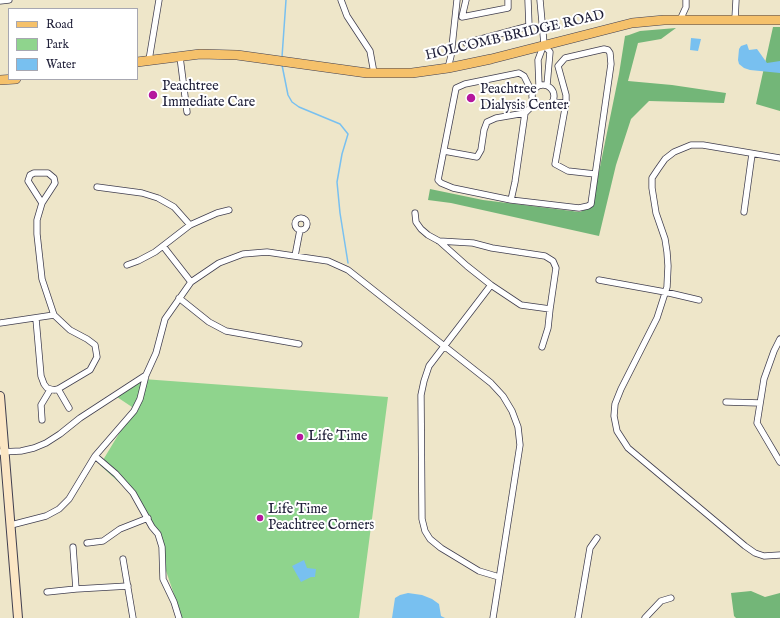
<!DOCTYPE html>
<style>
body{margin:0}
#map{position:relative;width:780px;height:618px;overflow:hidden;background:#eee6c9;font-family:"IM FELL English",serif}
canvas{display:block}
.legend{position:absolute;left:8px;top:8px;width:130px;height:72px;box-sizing:border-box;background:#fff;border:1px solid #a7a7b1;margin:0;padding:5px 7px;list-style:none;font-size:12px;color:#22223b}
.legend li{display:flex;align-items:center;gap:8px;height:20px}
.legend b{width:20px;border:1px solid #a7a7b1}
</style>
<div id="map">
<canvas width="780" height="618"></canvas>
<ul class="legend">
<li><b style="height:5px;background:#f5c16b"></b>Road</li>
<li><b style="height:11px;background:#8fd48d"></b>Park</li>
<li><b style="height:11px;background:#78c0f0"></b>Water</li>
</ul>
</div>
<script>
const context = document.querySelector('canvas').getContext('2d');
context.lineJoin = 'round';
function paint(path, color) {
  context.fillStyle = color;
  context.fill(path, 'evenodd');
}
function shape(rows) {
  const path = new Path2D();
  for (const r of rows) {
    if (r.length === 3) {
      path.moveTo(r[0] + r[2], r[1]);
      path.arc(r[0], r[1], r[2], 0, 2 * Math.PI);
      continue;
    }
    path.moveTo(r[0], r[1]);
    for (let i = 2; i < r.length; i += 2) path.lineTo(r[i], r[i + 1]);
  }
  return path;
}
function stroke(path, color, width, dash) {
  context.strokeStyle = color;
  context.lineWidth = width;
  context.lineCap = dash ? 'butt' : 'round';
  context.setLineDash(dash || []);
  context.stroke(path);
}
function label(font, color, halo, rows, align = 'center') {
  context.font = font + ' "IM FELL English",serif';
  context.lineWidth = 4;
  context.setLineDash([]);
  context.textBaseline = 'middle';
  context.strokeStyle = halo;
  context.fillStyle = color;
  for (const [text, x, y, turn = 0] of rows) {
    context.save();
    context.translate(x, y);
    context.rotate((+turn || 0) * Math.PI / 180);
    context.textAlign = isNaN(turn) ? turn : align;
    if (halo) context.strokeText(text, 0, 0);
    context.fillText(text, 0, 0);
    context.restore();
  }
}
paint(shape([
 [143,379,388,397,359,618,182,618,162,559,158,538,136,498,100,465,126,422,132,407,117,397]
]), '#8fd48d');
paint(shape([
 [773,27,780,27,780,111,756,104],
 [676,28,661,39,638,43,628,81,672,85,726,93,724,103,649,101,631,119,616,165,599,236,451,203,428,200,430,189,483,200,580,212,592,206,619,74,625,36,629,35,640,31],
 [751,591,765,597,780,593,780,618,736,618,734,616,731,593]
]), '#73b678');
paint(shape([
 [691,38,701,39,698,51,690,50],
 [747,44,749,50,757,49,767,63,780,61,780,73,750,70,744,68,739,64,738,60,739,49,741,46],
 [304,560,307,568,316,569,315,577,311,577,301,582,292,566],
 [408,593,422,595,432,599,439,604,441,616,445,618,392,618,395,598,400,595]
]), '#78c0f0');
stroke(shape([
 [282,57,286,0],
 [282,65,288,95,292,102,299,107,340,124,348,134,342,154,337,182,340,213,348,263]
]), '#78c0f0', 1.5);
const street = shape([
 [341,0,347,16,370,51,374,73],
 [466,0,462,17,508,8,508,0],
 [0,1,9,0],
 [735,19,736,0],
 [680,20,686,7,686,0],
 [466,43,529,26,528,0],
 [544,45,550,52,547,85],
 [180,57,187,112],
 [149,60,159,0],
 [448,68,451,56,457,0],
 [543,96,11],
 [539,85,538,60,544,44,540,0],
 [532,92,524,76,519,73,465,84,456,88,438,180,441,183,453,188,511,200,579,208,588,206,591,204,611,64,610,53,608,50,604,49,565,58,558,66,566,95,566,103,555,164,568,171,595,174],
 [553,102,566,103],
 [444,151,477,157,481,150,484,130,487,122,496,118,525,113],
 [780,158,703,145,691,145,674,152,665,159,658,169,652,178,652,188,656,213,665,239,667,252,668,266,667,287,657,318,621,389,615,404,614,416,617,431,628,448,745,546,755,553,764,556,780,555],
 [97,187,142,193,158,198,174,207,190,225],
 [511,200,515,182,525,113,534,104],
 [744,212,752,154],
 [415,213,416,222,421,229,428,235,439,241,467,266,491,285,521,305,550,309],
 [301,224,6],
 [439,241,473,243,492,248,545,256,553,261,556,268,550,309,548,328,542,347],
 [163,246,191,282],
 [295,256,300,230],
 [127,265,138,261,155,252,190,225,217,213,229,210],
 [599,280,665,292,699,300],
 [491,285,429,366,424,381,421,395,422,519,425,531,430,539,441,548,479,571,499,577],
 [179,298,209,322,226,331,299,344],
 [36,319,41,376,44,384,47,388,54,390,58,389,90,370,97,357,95,345,87,339,70,330,54,315,42,279,37,234,37,220,42,203,55,183,54,178,48,173,34,173,30,175,28,181,42,203],
 [0,323,54,315],
 [780,339,774,351,764,379,757,423,780,462],
 [58,389,69,408],
 [726,402,760,403],
 [42,420,41,405,50,390],
 [0,452,21,451,34,448,46,443,60,434,80,418,146,375],
 [95,456,116,474,133,493,152,527,158,534,162,547,163,579,174,602,179,618],
 [11,525,46,516,59,509,69,499,95,456,134,411,140,399,146,375,156,353,165,319,191,282,219,263,243,254,267,252,328,261,348,270,491,383,503,396,512,411,518,427,520,445,493,618],
 [87,543,103,541,120,529,148,518],
 [73,547,76,589,128,586],
 [123,559,133,618],
 [47,592,76,589],
 [578,618,590,548,597,538],
 [645,618,661,601,671,598]
]);
const secondary = shape([
 [0,396,18,618]
]);
const primary = shape([
 [137,62,200,54,237,55,367,73,412,73,448,68,491,59,632,23,664,20,780,20],
 [0,80,16,79]
]);
stroke(street, '#413f50', 7);
stroke(secondary, '#413f50', 10);
stroke(primary, '#413f50', 10);
stroke(street, '#fff', 5.5);
stroke(secondary, '#fbe6c4', 8);
stroke(primary, '#f5c16b', 9);
for (const [x, y, r, color] of [
 [153,95,5,"#b5179e"],
 [471,98,5,"#b5179e"],
 [300,437,4,"#b5179e"],
 [260,518,4,"#b5179e"]
]) {
  const dot = new Path2D();
  dot.arc(x, y, r, 0, 2 * Math.PI);
  context.fillStyle = color;
  context.fill(dot);
  stroke(dot, '#fff', 1.5);
}
label('14px', '#22223b', '#fff', [
 ["HOLCOMB BRIDGE ROAD",515,36,-13]
]);
label('14px', '#22223b', '#fff', [
 ["Peachtree",162,87],
 ["Immediate Care",162,103],
 ["Peachtree",480,90],
 ["Dialysis Center",480,106],
 ["Life Time",308,437],
 ["Life Time",268,510],
 ["Peachtree Corners",268,526]
], 'left');
</script>
